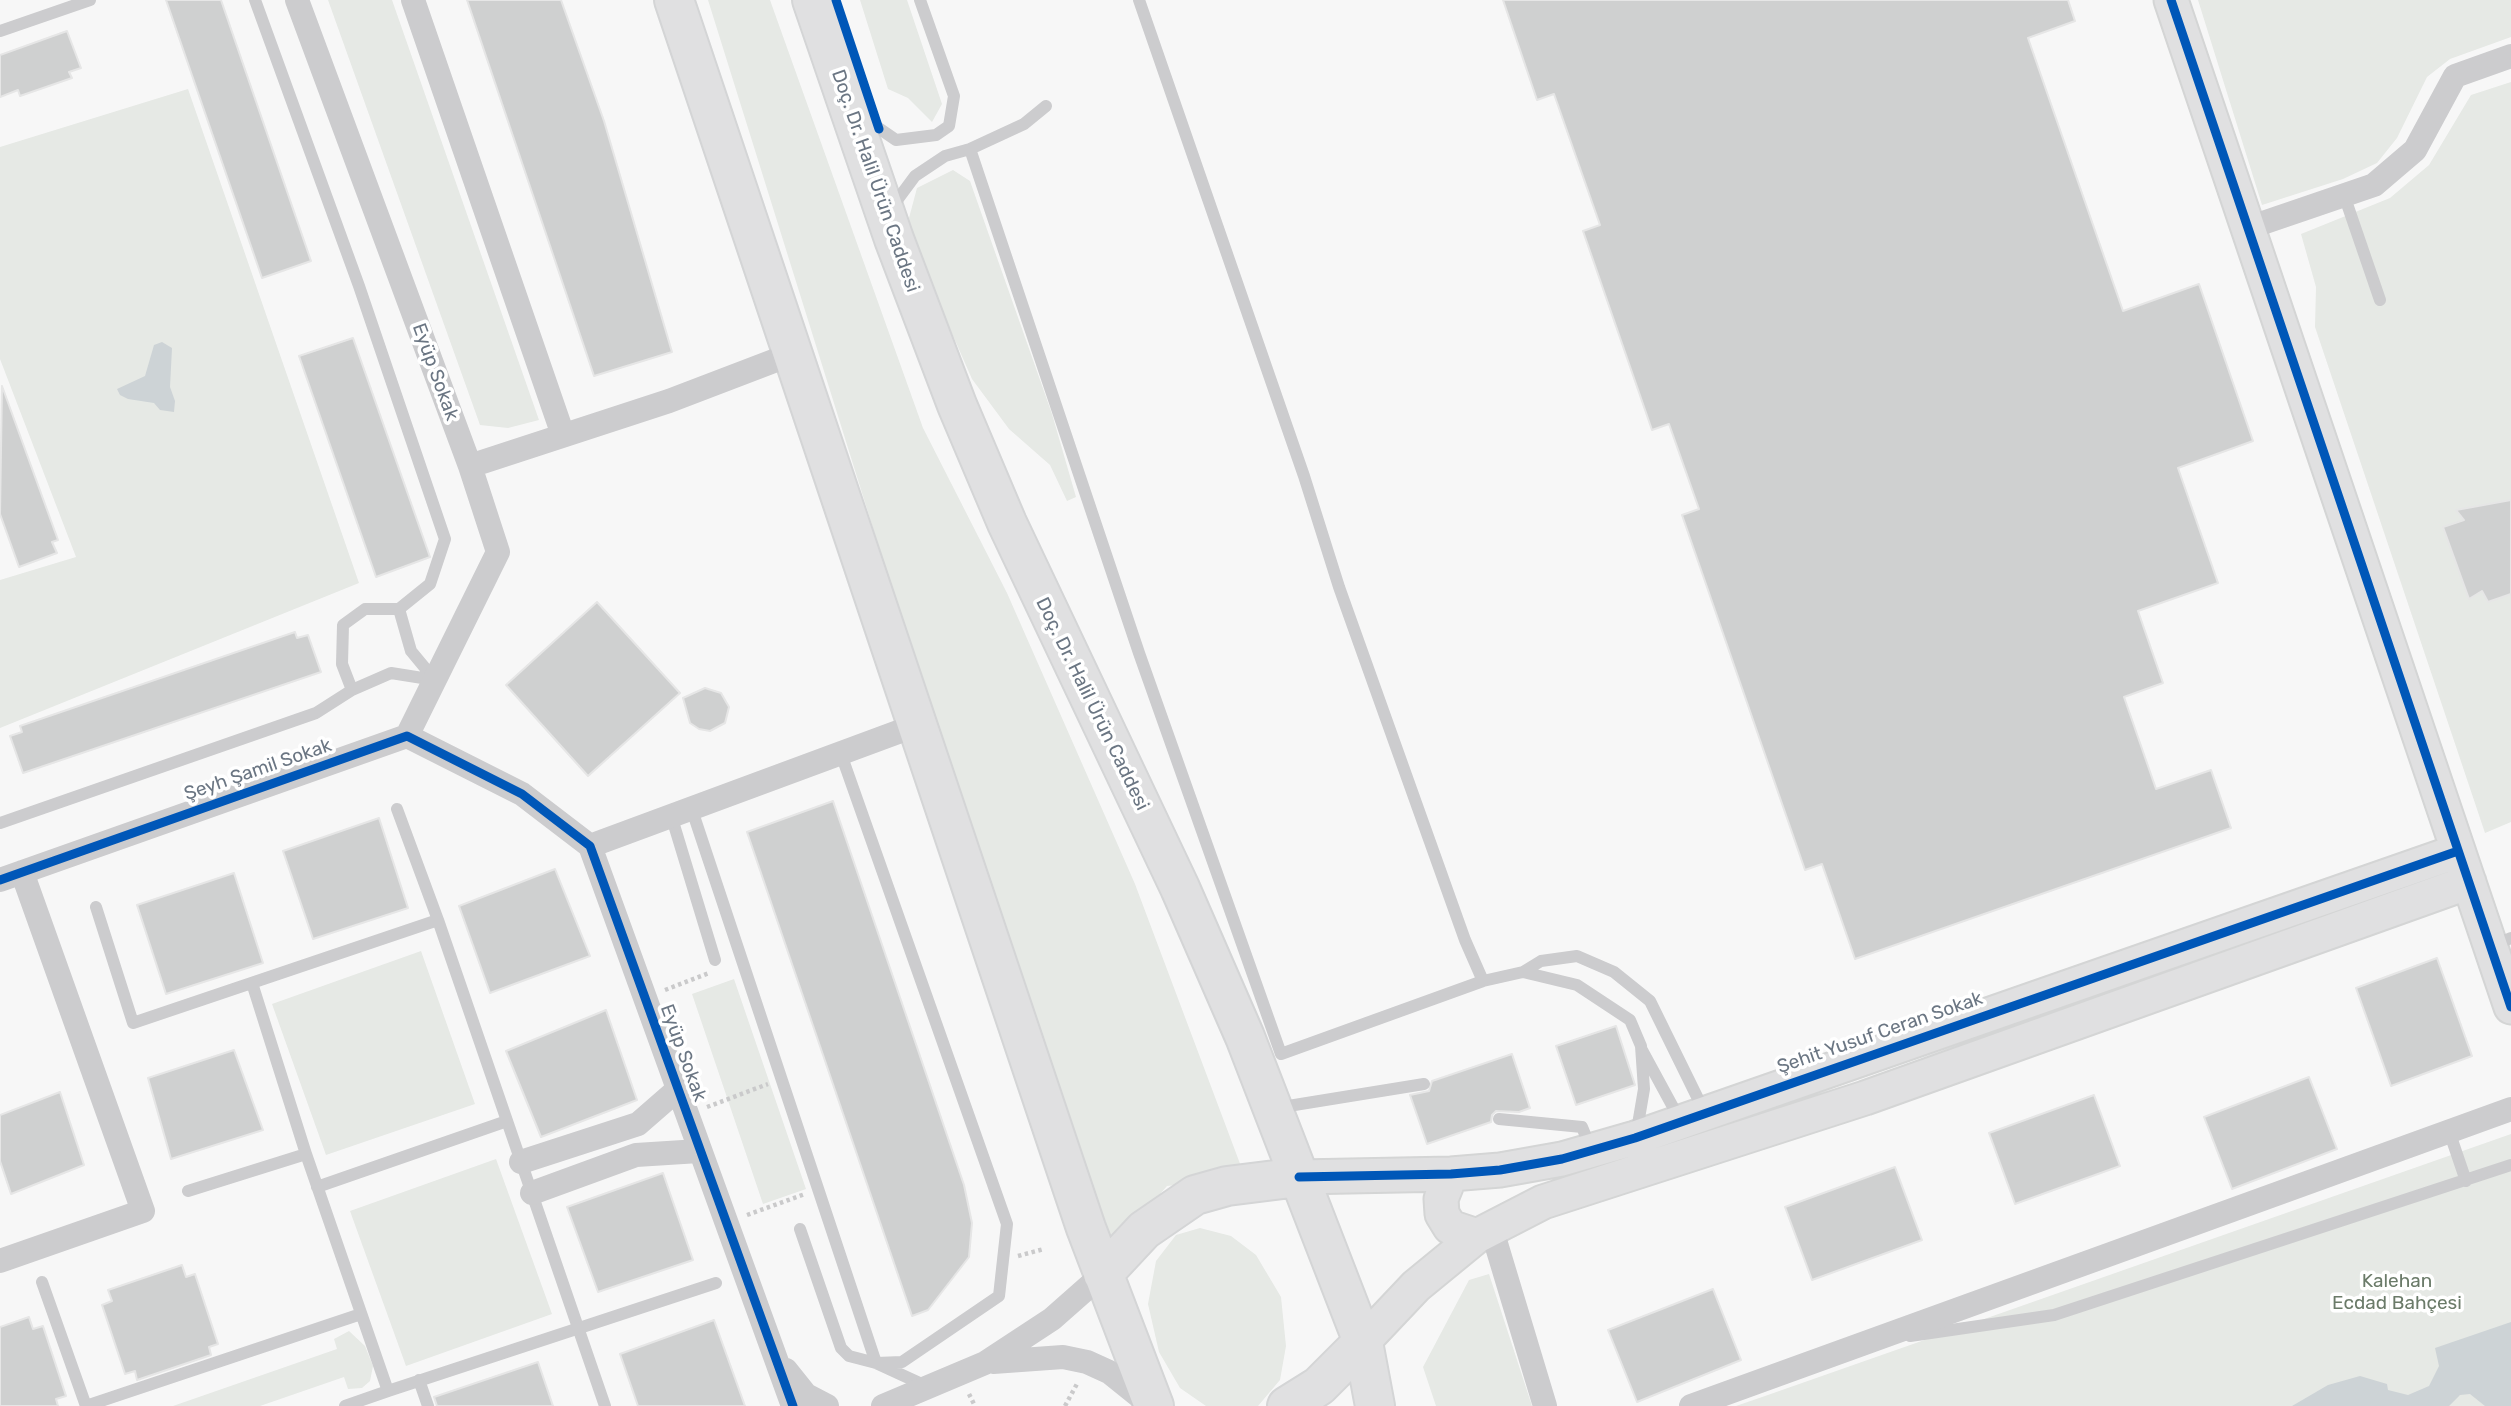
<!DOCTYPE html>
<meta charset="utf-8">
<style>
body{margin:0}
canvas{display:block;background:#f7f7f7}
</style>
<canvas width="2511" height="1406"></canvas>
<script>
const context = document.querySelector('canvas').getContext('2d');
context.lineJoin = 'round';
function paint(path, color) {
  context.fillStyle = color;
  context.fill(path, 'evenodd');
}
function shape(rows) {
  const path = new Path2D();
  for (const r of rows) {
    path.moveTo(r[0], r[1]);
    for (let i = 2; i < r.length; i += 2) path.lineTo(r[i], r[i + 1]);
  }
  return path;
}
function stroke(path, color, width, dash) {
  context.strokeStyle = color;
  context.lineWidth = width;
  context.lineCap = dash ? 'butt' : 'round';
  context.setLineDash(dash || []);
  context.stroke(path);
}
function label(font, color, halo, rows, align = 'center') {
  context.font = font + ' Rubik,sans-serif';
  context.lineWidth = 7;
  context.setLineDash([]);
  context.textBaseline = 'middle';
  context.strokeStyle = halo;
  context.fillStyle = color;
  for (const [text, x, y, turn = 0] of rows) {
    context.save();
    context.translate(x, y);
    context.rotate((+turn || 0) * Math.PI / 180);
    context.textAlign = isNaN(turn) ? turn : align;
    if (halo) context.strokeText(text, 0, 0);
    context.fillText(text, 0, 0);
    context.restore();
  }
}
paint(shape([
 [328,0,392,0,539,420,508,428,480,425],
 [708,0,770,0,923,428,1007,593,1135,884,1245,1177,1167,1186,1113,1248,968,832],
 [860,0,907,0,942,104,932,122,908,98,888,89],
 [2198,0,2511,0,2511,37,2450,59,2427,77,2397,138,2377,163,2343,179,2262,205],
 [2511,82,2511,822,2485,833,2315,327,2316,287,2301,234,2390,198,2429,165,2471,95],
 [188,89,359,583,0,728,0,580,76,557,0,359,0,147],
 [953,170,970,181,1052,414,1076,497,1067,501,1050,465,1009,429,972,379,915,249,909,218,917,188],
 [421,951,475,1104,326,1155,272,1004],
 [734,979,806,1189,763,1204,692,994],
 [2511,1134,2511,1406,1736,1406,1765,1396],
 [496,1159,552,1314,406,1366,350,1211],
 [1200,1228,1231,1236,1256,1255,1281,1297,1286,1346,1280,1380,1258,1406,1206,1406,1180,1388,1159,1352,1148,1304,1156,1261,1176,1235],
 [1489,1274,1532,1406,1436,1406,1423,1367,1469,1280],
 [349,1331,365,1346,373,1366,370,1381,362,1388,348,1389,344,1377,260,1406,173,1406,337,1349,334,1339]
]), '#e6e9e5');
paint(shape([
 [162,342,172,348,170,387,175,401,174,412,160,410,154,403,128,399,120,395,117,389,145,376,154,345],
 [2511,1322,2511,1406,2485,1406,2470,1394,2460,1395,2449,1406,2292,1406,2328,1385,2360,1376,2387,1384,2388,1390,2408,1395,2429,1386,2439,1366,2435,1348]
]), '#cdd3d6');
const building = shape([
 [166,0,221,0,311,261,262,278,166,0],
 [467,0,561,0,604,121,672,352,594,376,467,0],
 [1503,0,2068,0,2075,21,2028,38,2123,311,2199,284,2253,441,2178,468,2218,583,2138,611,2163,683,2124,697,2156,789,2211,770,2231,828,1855,959,1822,864,1805,870,1682,515,1699,509,1669,424,1652,430,1583,231,1600,225,1554,94,1537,100,1503,0],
 [67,31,81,68,69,72,72,78,20,96,18,90,0,97,0,55,67,31],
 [353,338,430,557,376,577,299,356,353,338],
 [2,386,58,540,52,542,57,553,19,567,0,514,2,386],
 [2511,500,2511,594,2488,602,2482,591,2469,599,2443,527,2464,520,2456,510,2511,500],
 [597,602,680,693,588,776,506,685,597,602],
 [295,632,297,638,308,635,321,672,23,773,10,736,22,732,20,726,295,632],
 [705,688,721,693,729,707,725,723,710,731,699,729,690,723,683,698,705,688],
 [833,801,964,1185,972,1223,969,1257,928,1310,912,1316,747,832,833,801],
 [379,818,408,908,313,939,283,851,379,818],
 [555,869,590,956,490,993,459,906,555,869],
 [234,873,263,963,166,994,137,905,234,873],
 [2437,958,2472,1056,2391,1086,2356,988,2437,958],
 [606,1010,637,1100,541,1137,506,1051,606,1010],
 [1616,1026,1635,1085,1576,1105,1556,1046,1616,1026],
 [234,1050,263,1130,171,1159,148,1078,234,1050],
 [1512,1054,1530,1108,1519,1112,1496,1111,1492,1115,1491,1122,1427,1144,1410,1095,1429,1091,1432,1081,1512,1054],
 [2309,1077,2337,1149,2232,1189,2204,1117,2309,1077],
 [60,1092,84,1165,11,1194,0,1161,0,1115,60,1092],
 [2094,1095,2120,1166,2015,1204,1989,1133,2094,1095],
 [1895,1167,1922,1240,1812,1280,1785,1207,1895,1167],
 [663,1173,693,1260,598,1292,567,1207,663,1173],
 [182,1265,186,1277,195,1274,218,1344,209,1347,211,1355,137,1380,135,1371,125,1374,102,1305,112,1301,108,1290,182,1265],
 [1713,1289,1741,1360,1637,1402,1608,1330,1713,1289],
 [29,1317,33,1329,43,1326,66,1396,56,1399,58,1406,0,1406,0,1327,29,1317],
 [714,1320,745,1406,638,1406,620,1354,714,1320],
 [538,1362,553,1406,437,1406,434,1397,538,1362]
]);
paint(building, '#cfd0d0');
stroke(building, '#e6e6e6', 2);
const secondary = shape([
 [2171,0,2511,1007],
 [1451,1174,1441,1199,1442,1214,1450,1227,1477,1236],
 [1299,1177,1451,1174,1500,1170,1562,1159,1635,1138,2458,851],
 [1363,1342,1416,1286,1477,1236,1543,1202,1865,1098,2469,882]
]);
const primary = shape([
 [674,0,1086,1228,1154,1406],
 [812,0,894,239,957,405,1007,523,1180,888,1245,1037,1363,1342,1375,1406],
 [1103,1274,1144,1230,1195,1195,1227,1186,1299,1177],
 [1287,1406,1319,1386,1363,1342]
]);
stroke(secondary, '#d4d5d5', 37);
stroke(primary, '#d4d5d6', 42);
stroke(shape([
 [665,990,709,973],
 [707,1107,768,1084],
 [747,1215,805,1194],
 [1018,1256,1044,1249],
 [969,1394,975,1406],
 [1065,1406,1078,1382]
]), '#cacacb', 4.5, [3.5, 3.5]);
stroke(shape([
 [255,0,359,286,445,539,430,584,399,609,411,651,435,680],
 [1139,0,1304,476,1339,587,1465,940,1483,981],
 [0,31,90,0],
 [864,118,896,140,936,135,949,126,954,96,920,0],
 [970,149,1024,124,1046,106],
 [2344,195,2380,300],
 [895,211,895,203,915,176,945,156,970,149,1139,653,1281,1054,1483,981,1523,972,1577,985,1630,1020,1641,1046,1644,1089,1636,1136],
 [352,690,342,664,343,625,365,609,399,609],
 [841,754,1007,1224,999,1296,902,1362,876,1363],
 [691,807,876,1363],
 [397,809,438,920],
 [671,815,715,960],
 [0,823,316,713,352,690,391,673,435,680],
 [96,907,133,1023,438,920,605,1406],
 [2491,946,2511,938],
 [1523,972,1541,961,1577,956,1614,972,1650,1001,1705,1113],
 [252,983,306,1154],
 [1642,1050,1680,1120],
 [1276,1108,1424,1084],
 [1499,1119,1582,1127,1591,1149],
 [2449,1131,2466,1181],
 [317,1187,507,1121],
 [188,1191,306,1154,388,1391,345,1406],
 [800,1229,841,1348,849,1356,876,1363,926,1386],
 [42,1282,86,1406],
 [1910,1336,2054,1315,2511,1165],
 [419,1380,428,1406],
 [388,1391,716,1283],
 [86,1406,361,1314]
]), '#ccccce', 12);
stroke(shape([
 [297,0,470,466,498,552,407,736],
 [413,0,563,435],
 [2248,228,2374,185,2415,150,2455,76,2511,56],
 [470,466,669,401,792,354],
 [590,846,917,725],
 [0,880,407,736,522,794,590,846,793,1406],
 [521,1162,638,1124,677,1090],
 [532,1193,636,1155,699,1151],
 [1491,1227,1545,1406],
 [0,1261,143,1211,22,872],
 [993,1362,1063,1357,1087,1362,1109,1372,1149,1404],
 [786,1370,806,1395,827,1406],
 [883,1406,985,1363,1052,1319,1103,1274],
 [1691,1406,2511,1109]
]), '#ccccce', 24);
stroke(secondary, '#e0e0e1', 33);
stroke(primary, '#e0e0e1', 38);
stroke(shape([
 [836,0,879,129],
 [2171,0,2511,1007],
 [0,880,407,736,522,794,590,846,793,1406],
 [1299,1177,1451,1174,1500,1170,1562,1159,1635,1138,2458,851]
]), '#0057b8', 9);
label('19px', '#6b7683', '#fff', [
 ["Doç. Dr. Halil Ürün Caddesi",875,181,71],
 ["Eyüp Sokak",435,372,70],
 ["Doç. Dr. Halil Ürün Caddesi",1092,704,64],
 ["Şeyh Şamil Sokak",258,770,-19],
 ["Şehit Yusuf Ceran Sokak",1880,1033,-19],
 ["Eyüp Sokak",683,1053,70]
]);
label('19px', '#6b7b69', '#fff', [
 ["Kalehan",2397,1282],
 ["Ecdad Bahçesi",2397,1304]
]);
</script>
